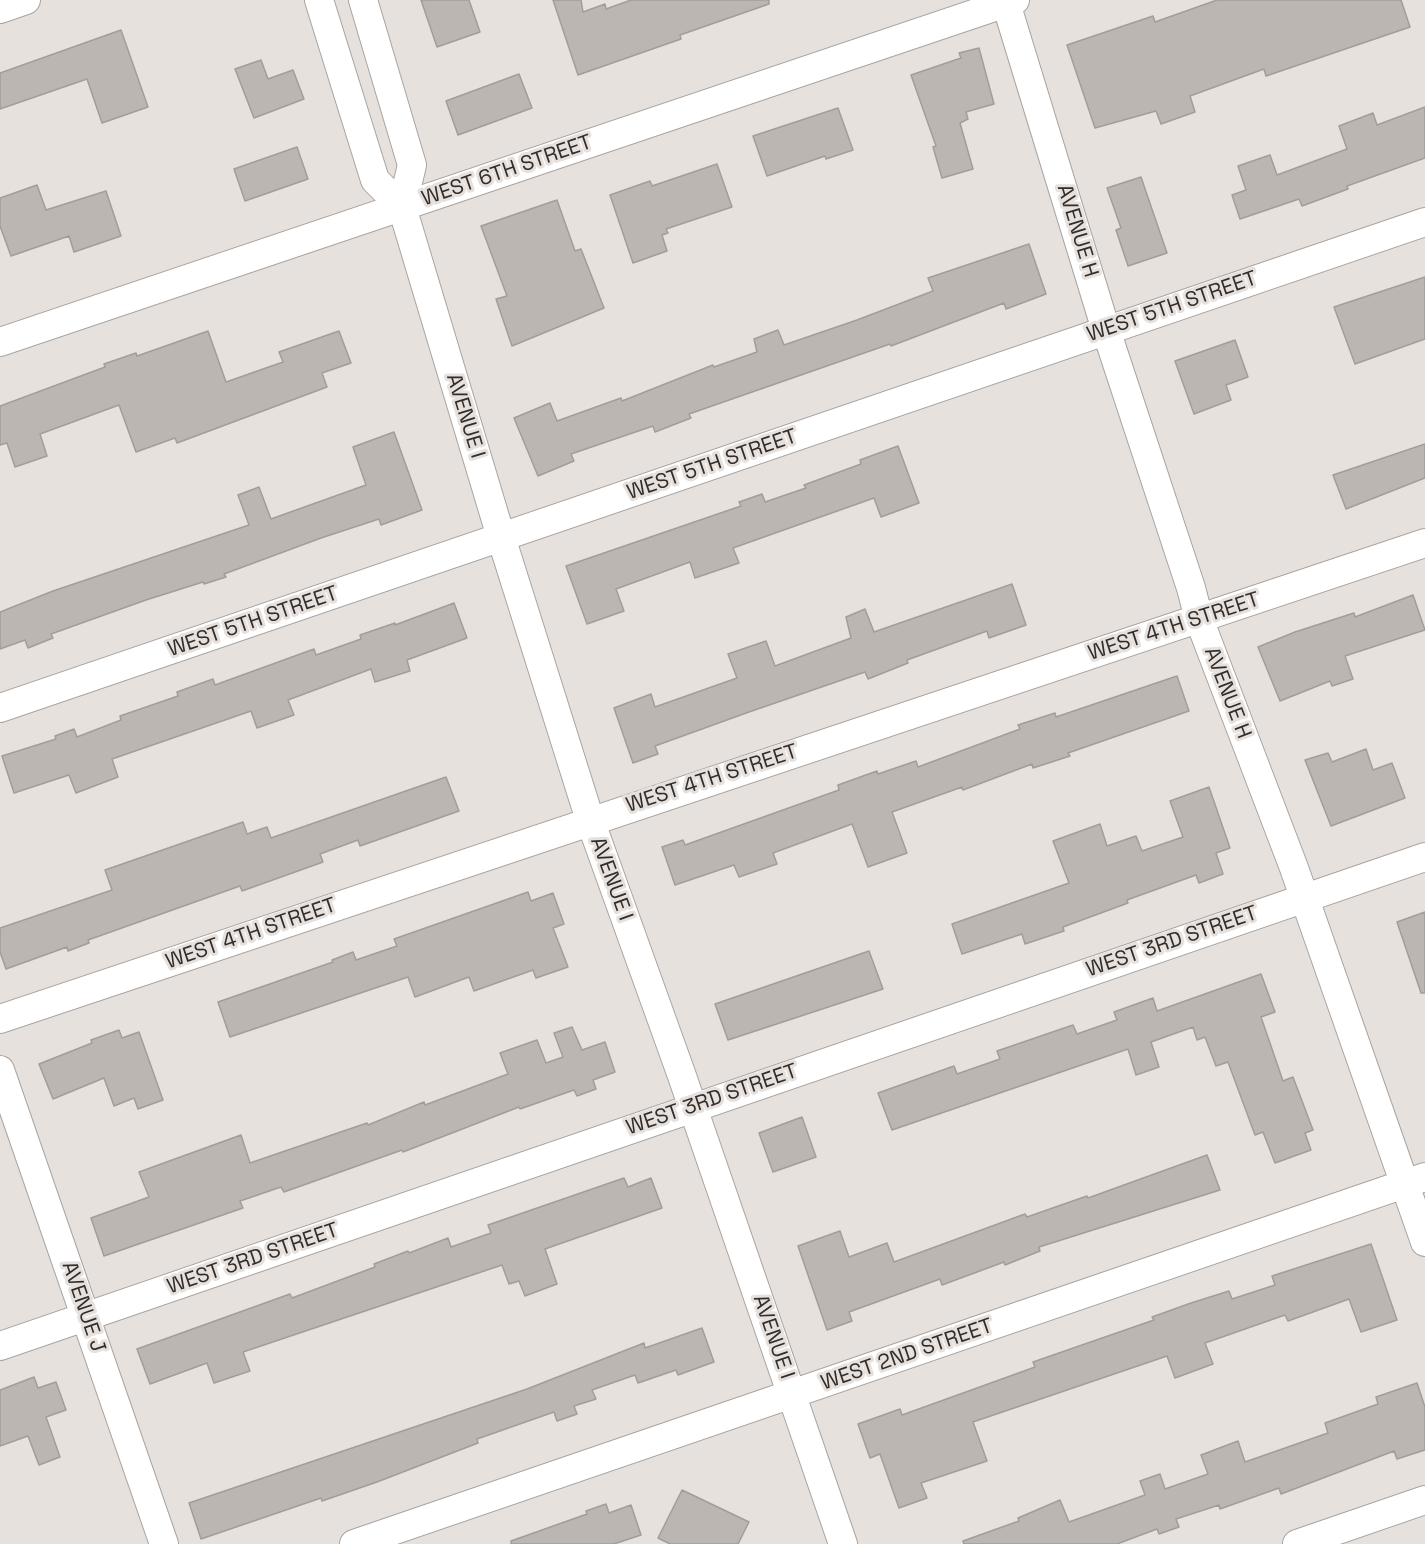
<!DOCTYPE html>
<style>
body{margin:0}
canvas{display:block;background:#e7e1dd}
</style>
<canvas width="1425" height="1544"></canvas>
<script>
const context = document.querySelector('canvas').getContext('2d');
context.lineJoin = 'round';
function paint(path, color) {
  context.fillStyle = color;
  context.fill(path, 'evenodd');
}
function shape(rows) {
  const path = new Path2D();
  for (const r of rows) {
    path.moveTo(r[0], r[1]);
    for (let i = 2; i < r.length; i += 2) path.lineTo(r[i], r[i + 1]);
  }
  return path;
}
function stroke(path, color, width, dash) {
  context.strokeStyle = color;
  context.lineWidth = width;
  context.lineCap = dash ? 'butt' : 'round';
  context.setLineDash(dash || []);
  context.stroke(path);
}
function label(font, color, halo, rows, align = 'center') {
  context.font = font + ' "Space Grotesk",sans-serif';
  context.lineWidth = 6;
  context.setLineDash([]);
  context.textBaseline = 'middle';
  context.strokeStyle = halo;
  context.fillStyle = color;
  for (const [text, x, y, turn = 0] of rows) {
    context.save();
    context.translate(x, y);
    context.rotate((+turn || 0) * Math.PI / 180);
    context.textAlign = isNaN(turn) ? turn : align;
    if (halo) context.strokeText(text, 0, 0);
    context.fillText(text, 0, 0);
    context.restore();
  }
}
const building = shape([
 [421,0,469,0,480,32,437,47,421,0],
 [553,0,581,0,583,12,605,4,606,9,631,0,769,0,769,4,680,35,681,39,578,75,553,0],
 [1217,0,1401,0,1410,27,1266,76,1264,69,1190,96,1195,112,1161,124,1156,111,1095,128,1067,45,1153,16,1155,22,1217,0],
 [121,30,148,107,102,123,87,79,0,109,0,73,121,30],
 [979,48,994,104,966,112,968,119,960,123,973,169,942,178,933,147,936,146,911,75,961,58,959,53,979,48],
 [261,60,268,79,293,70,304,99,254,118,235,69,261,60],
 [519,74,532,108,458,135,446,101,519,74],
 [1425,107,1425,158,1347,186,1348,189,1302,206,1299,199,1240,219,1232,195,1246,190,1238,166,1270,155,1277,175,1347,149,1339,126,1373,113,1377,125,1425,107],
 [838,108,853,150,826,159,825,156,767,176,753,136,838,108],
 [297,147,308,179,245,201,234,169,297,147],
 [717,164,732,207,666,229,668,233,662,235,667,251,633,263,610,195,650,181,652,186,717,164],
 [1141,177,1167,253,1128,266,1116,230,1121,228,1107,188,1141,177],
 [37,185,46,210,106,191,121,236,74,252,69,236,11,256,0,226,0,198,37,185],
 [557,200,575,251,581,249,604,308,512,346,496,299,507,296,481,226,557,200],
 [1029,244,1046,294,1006,309,1004,303,891,346,890,344,689,414,691,418,655,432,653,426,571,454,574,461,538,476,514,418,550,403,557,421,621,398,622,401,713,365,714,367,757,352,754,339,778,330,784,345,857,320,933,291,928,278,1029,244],
 [1425,277,1425,339,1355,364,1334,307,1425,277],
 [208,331,226,382,283,362,279,352,339,331,351,363,322,373,327,387,177,443,175,438,136,452,119,405,40,434,47,456,15,467,7,443,0,445,0,406,105,367,104,364,136,353,137,356,208,331],
 [1235,340,1248,377,1226,385,1231,400,1194,414,1175,361,1235,340],
 [394,432,422,510,381,525,379,519,321,538,224,574,226,577,204,584,203,582,146,600,51,634,53,638,28,648,25,640,0,649,0,612,53,591,249,525,238,495,259,487,271,519,366,485,353,447,394,432],
 [1425,444,1425,478,1346,509,1333,475,1425,444],
 [898,446,919,503,881,517,874,498,733,548,739,563,695,578,690,562,616,589,624,611,587,624,566,566,741,506,739,502,762,494,765,502,806,488,804,485,861,464,860,460,898,446],
 [1012,584,1026,625,989,638,987,631,907,660,908,663,868,679,865,672,749,712,655,746,658,754,633,763,614,708,651,694,655,707,737,678,728,654,766,641,775,666,851,638,846,617,865,609,874,632,1012,584],
 [1413,595,1425,630,1345,656,1353,679,1332,686,1330,681,1280,701,1258,647,1295,632,1354,613,1355,617,1413,595],
 [454,603,467,638,407,660,410,671,375,682,371,669,288,700,294,715,257,728,251,711,112,759,118,777,76,793,69,775,14,793,2,756,56,739,55,736,74,729,77,737,121,720,120,716,178,696,177,692,213,679,215,685,314,649,316,655,361,639,360,635,395,623,395,625,454,603],
 [1177,676,1189,711,1068,753,1070,756,1033,768,1032,764,963,790,962,787,892,812,907,853,868,867,852,824,773,853,777,864,739,877,734,865,675,885,662,847,683,840,685,845,839,790,838,785,877,771,878,774,916,761,918,767,1020,729,1018,725,1055,713,1056,717,1177,676],
 [1366,749,1373,770,1392,763,1405,798,1331,826,1305,760,1328,753,1332,762,1366,749],
 [446,777,459,811,360,846,358,840,320,854,323,862,242,891,240,886,88,940,89,943,68,951,67,947,6,969,0,952,0,928,112,890,105,870,243,822,247,834,267,827,271,838,446,777],
 [1209,787,1230,848,1216,853,1223,874,1199,883,1196,875,1127,900,1128,903,1063,927,1064,931,1025,944,1022,934,962,954,952,924,1069,883,1053,841,1100,824,1107,846,1136,836,1142,851,1183,837,1170,801,1209,787],
 [528,892,531,901,553,893,564,924,553,928,568,967,536,978,533,970,474,991,469,977,415,997,408,977,230,1037,218,1002,333,962,332,960,353,952,356,960,397,946,394,939,528,892],
 [1425,912,1425,993,1421,993,1397,922,1425,912],
 [869,951,883,989,728,1040,715,1004,869,951],
 [1261,974,1275,1012,1261,1017,1283,1081,1293,1077,1313,1130,1305,1133,1311,1150,1275,1163,1263,1132,1255,1135,1228,1062,1216,1066,1205,1037,1197,1040,1193,1027,1151,1042,1159,1067,1136,1075,1128,1049,892,1130,878,1093,954,1066,957,1074,1000,1059,997,1051,1073,1025,1077,1034,1117,1020,1114,1012,1153,998,1157,1011,1261,974],
 [572,1027,582,1050,605,1042,615,1072,593,1080,596,1089,577,1096,574,1090,520,1109,519,1107,403,1152,402,1150,284,1192,281,1187,240,1201,243,1208,104,1256,91,1218,149,1197,139,1172,241,1135,250,1163,367,1123,368,1125,424,1102,425,1105,508,1074,500,1053,537,1040,546,1063,563,1057,554,1033,572,1027],
 [119,1030,122,1038,139,1032,163,1100,138,1109,134,1098,114,1106,104,1078,53,1099,39,1064,92,1043,91,1040,119,1030],
 [802,1117,816,1157,773,1172,759,1133,802,1117],
 [1207,1155,1220,1190,1039,1247,1040,1251,1005,1265,1004,1262,942,1285,940,1279,849,1312,852,1321,827,1330,798,1246,840,1231,849,1257,887,1243,894,1262,1025,1214,1027,1217,1087,1196,1088,1198,1207,1155],
 [624,1178,628,1187,651,1178,662,1208,545,1249,557,1284,525,1296,519,1281,509,1284,502,1265,243,1352,250,1371,214,1383,207,1363,150,1384,137,1349,290,1294,292,1298,375,1267,374,1264,408,1251,409,1253,448,1238,451,1247,491,1233,488,1225,624,1178],
 [1371,1244,1397,1320,1361,1332,1349,1299,1288,1321,1285,1315,1205,1343,1213,1364,1175,1378,1167,1356,973,1422,987,1461,921,1483,927,1498,899,1508,880,1454,870,1458,858,1424,900,1409,902,1415,977,1388,1035,1367,1033,1362,1154,1320,1152,1317,1191,1303,1229,1291,1232,1299,1275,1285,1272,1276,1371,1244],
 [702,1328,714,1362,678,1375,676,1370,638,1383,635,1375,592,1390,596,1399,574,1406,577,1414,557,1421,554,1412,477,1439,478,1443,377,1482,322,1501,321,1498,201,1539,189,1503,527,1389,644,1343,645,1348,702,1328],
 [34,1377,38,1388,56,1382,66,1410,46,1417,60,1457,39,1465,28,1436,0,1446,0,1390,34,1377],
 [1417,1383,1425,1407,1425,1450,1397,1459,1394,1451,1281,1494,1279,1488,1220,1509,1219,1505,1176,1519,1179,1527,1159,1534,1157,1529,1117,1544,964,1544,963,1541,1019,1521,1018,1518,1060,1500,1069,1522,1145,1495,1140,1481,1160,1474,1165,1489,1208,1474,1201,1455,1238,1441,1245,1462,1328,1433,1325,1423,1378,1404,1376,1397,1417,1383],
 [682,1490,749,1522,738,1544,670,1544,658,1538,682,1490],
 [606,1504,609,1513,631,1505,641,1535,614,1544,511,1544,511,1541,587,1514,586,1511,606,1504]
]);
paint(building, '#bcb6b2');
stroke(building, '#a29d99', 1.5);
const minor = shape([
 [319,0,375,180,402,207,501,537,590,820,682,1076,843,1544],
 [363,0,412,165,402,207],
 [1005,0,1106,330,1191,588,1199,619,1294,868,1425,1242],
 [0,9,26,0],
 [0,342,1015,0],
 [0,708,1425,222],
 [0,1019,1425,543],
 [0,1070,164,1544],
 [0,1346,1425,857],
 [354,1544,1425,1177],
 [1297,1544,1425,1500]
]);
stroke(minor, '#aaa4a0', 30);
stroke(minor, '#fff', 28);
label('21px', '#302d2c', '#e7e1dd', [
 ["WEST 6TH STREET",507,171,-19],
 ["AVENUE H",1077,231,73],
 ["WEST 5TH STREET",1172,307,-19],
 ["AVENUE I",465,416,73],
 ["WEST 5TH STREET",712,465,-19],
 ["WEST 5TH STREET",253,622,-19],
 ["WEST 4TH STREET",1174,627,-18],
 ["AVENUE H",1227,693,69],
 ["WEST 4TH STREET",712,779,-18],
 ["AVENUE I",611,879,70],
 ["WEST 4TH STREET",251,934,-19],
 ["WEST 3RD STREET",1172,942,-19],
 ["WEST 3RD STREET",712,1100,-19],
 ["WEST 3RD STREET",253,1259,-19],
 ["AVENUE J",83,1307,71],
 ["AVENUE I",773,1337,71],
 ["WEST 2ND STREET",907,1355,-19]
]);
</script>
